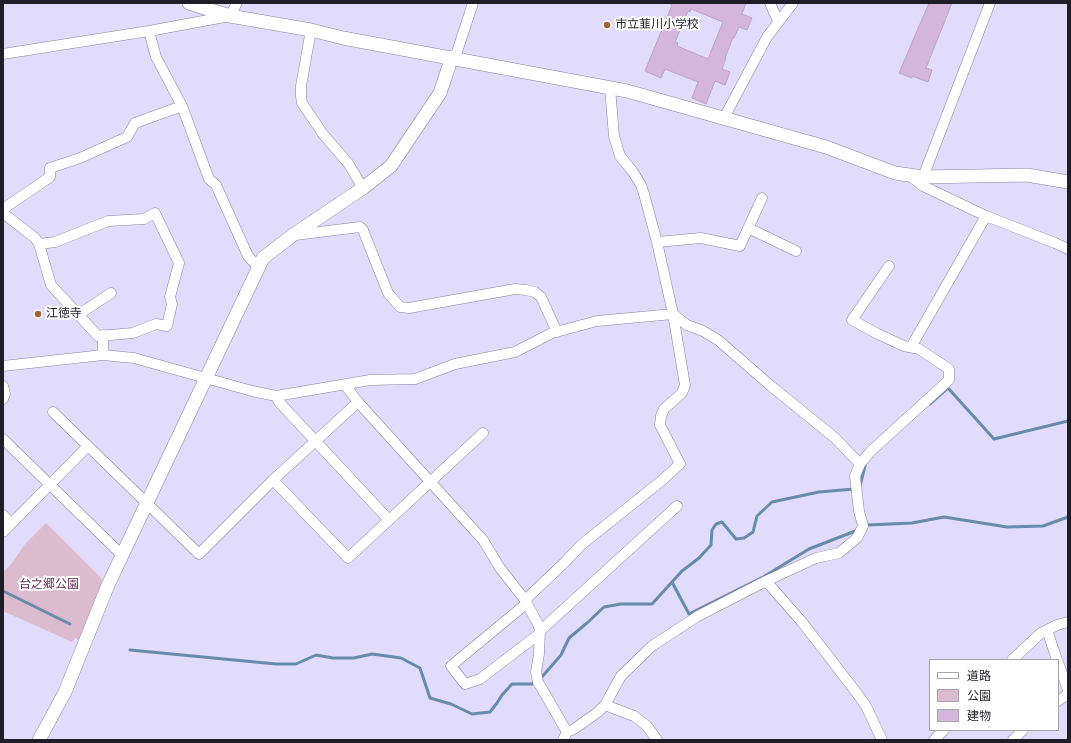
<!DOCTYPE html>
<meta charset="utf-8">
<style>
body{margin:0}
#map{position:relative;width:1071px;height:743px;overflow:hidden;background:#e2dcfc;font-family:Manrope,"Noto Sans JP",sans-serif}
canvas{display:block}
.frame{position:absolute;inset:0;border:4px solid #1f1d28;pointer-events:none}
.legend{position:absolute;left:929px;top:659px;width:130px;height:72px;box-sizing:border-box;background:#fff;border:1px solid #a5a5a9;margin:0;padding:5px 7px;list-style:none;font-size:12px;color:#1f1d28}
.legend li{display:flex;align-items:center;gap:8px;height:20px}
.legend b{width:20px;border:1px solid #a5a5a9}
</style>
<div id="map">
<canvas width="1071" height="743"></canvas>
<div class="frame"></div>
<ul class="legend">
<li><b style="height:5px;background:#fff"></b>道路</li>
<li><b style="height:11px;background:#dbbbce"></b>公園</li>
<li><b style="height:11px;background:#d4b6dd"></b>建物</li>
</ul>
</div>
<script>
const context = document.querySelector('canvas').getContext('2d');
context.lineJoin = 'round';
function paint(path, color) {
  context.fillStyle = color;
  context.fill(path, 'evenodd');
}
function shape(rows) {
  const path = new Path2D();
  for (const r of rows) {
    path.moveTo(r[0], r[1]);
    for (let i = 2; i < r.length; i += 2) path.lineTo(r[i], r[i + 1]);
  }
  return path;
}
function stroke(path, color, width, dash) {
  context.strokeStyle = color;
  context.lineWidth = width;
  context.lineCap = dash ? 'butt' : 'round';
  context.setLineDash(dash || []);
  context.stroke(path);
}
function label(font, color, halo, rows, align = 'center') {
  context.font = font + ' Manrope,"Noto Sans JP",sans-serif';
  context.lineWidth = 4;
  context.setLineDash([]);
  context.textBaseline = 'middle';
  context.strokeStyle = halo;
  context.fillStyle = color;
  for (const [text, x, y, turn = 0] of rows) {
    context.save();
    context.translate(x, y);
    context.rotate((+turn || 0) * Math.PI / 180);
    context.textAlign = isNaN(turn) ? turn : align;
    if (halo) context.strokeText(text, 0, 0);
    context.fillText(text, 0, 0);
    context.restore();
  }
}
paint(shape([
 [46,523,104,581,80,640,75,638,72,642,3,611,3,572,12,563,25,544]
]), '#dbbbce');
stroke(shape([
 [930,404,948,388,994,439,1068,421],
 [860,486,866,462],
 [865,527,868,525,912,523,944,517,1007,527,1043,526,1068,517],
 [672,582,689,614,763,577,809,549,858,530],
 [3,591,70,624],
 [130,650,276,664,296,664,316,655,333,658,354,658,372,654,401,658,420,668,430,698,451,704,472,714,490,712,497,703,502,695,512,684,532,684,541,678,561,655,569,638,587,623,604,607,621,604,652,604,682,571,699,558,711,545,712,530,716,524,722,522,736,539,744,538,753,532,757,516,772,502,819,492,854,489]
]), '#678baa', 3);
const building = shape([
 [669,3,746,3,742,14,752,18,747,30,739,27,734,38,733,37,725,58,726,58,722,69,730,72,725,85,715,81,706,104,692,98,698,82,665,69,661,78,645,71,672,5,669,3],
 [691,9,723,22,708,59,677,46,678,43,675,42,688,11,690,12,691,9],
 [929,3,952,3,926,68,932,70,928,82,912,76,912,78,899,73,929,3]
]);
paint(building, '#d4b6dd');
stroke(building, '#b8a4be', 1);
const minor = shape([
 [770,3,778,21],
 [311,30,301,86,301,96,302,103,323,134,348,163,363,188],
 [149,31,156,57,182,106,209,179,216,185,248,256,258,267],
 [3,54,149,31,230,16,237,3],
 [455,58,473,3],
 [724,118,767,37,793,3],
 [910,176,923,186,986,216,1055,243,1068,249],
 [923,177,990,3],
 [3,209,50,177,50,168,80,158,127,137,135,123,182,106],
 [3,213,35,238,39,244,51,285,98,336,133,333,156,324,167,326,172,304,170,297,179,263,155,213,144,219,108,221,55,242,39,244],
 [748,228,796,251],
 [295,235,360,227,363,230,388,293,400,307,409,308,515,289,526,290,535,292,541,297,557,332],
 [657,242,701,238,740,246,762,198],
 [78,315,111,293],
 [103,335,103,355],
 [911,347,986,216],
 [3,366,103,355,134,358,252,391,276,396,370,380,415,379,455,364,515,352,552,333,597,321,673,314,687,325,703,331,718,340,771,386,835,438,860,464],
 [345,385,358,402,483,540,500,568,525,600,538,624,540,631,539,654,536,672,538,682,567,732],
 [3,386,5,394,3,399],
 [276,396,279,402,389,520],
 [53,412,199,554,273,480,358,402],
 [3,439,122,555],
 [273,480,348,558,483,433],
 [3,515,11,523],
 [3,532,88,446],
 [766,581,802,622,856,692,866,706,882,740],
 [525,600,565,562,581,545,660,482,680,464,660,425,661,416,664,409,682,393,685,385,673,314,657,242,644,194,641,185,633,172,620,156,614,136,610,88],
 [527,603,451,666,465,684,480,679,539,634],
 [1047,630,1057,660],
 [540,631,677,506],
 [1012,660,1041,633,1057,625,1068,622],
 [1058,662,1068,690],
 [1058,701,1068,694],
 [605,705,634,716,647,726,657,740],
 [563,740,567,732,574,729,598,712,605,705,621,676,652,646,698,616,766,581,816,558,839,553,857,538,863,526,859,511,855,476,860,464,871,451,949,380,949,369,919,349,904,346,878,334,852,320,889,266],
 [934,740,944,730],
 [1013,740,1023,730]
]);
const tertiary = shape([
 [189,3,230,16,311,30,343,38,627,91,826,147,895,173,923,177,1027,175,1068,182],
 [39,740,65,692,108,585,263,258,293,235,363,188,391,166,440,93,452,57]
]);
stroke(minor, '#87819e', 11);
stroke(tertiary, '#87819e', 14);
stroke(minor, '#fff', 10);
stroke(tertiary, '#fff', 13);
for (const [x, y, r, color] of [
 [607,25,4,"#a66331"],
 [38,314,4,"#a66331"]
]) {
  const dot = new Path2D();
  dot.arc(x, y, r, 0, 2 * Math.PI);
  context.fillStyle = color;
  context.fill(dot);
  stroke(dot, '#fff', 1.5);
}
label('12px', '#1f1d28', '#fff', [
 ["市立韮川小学校",615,25],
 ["江徳寺",46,314]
], 'left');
label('12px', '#673053', '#fff', [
 ["台之郷公園",49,585]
]);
</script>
